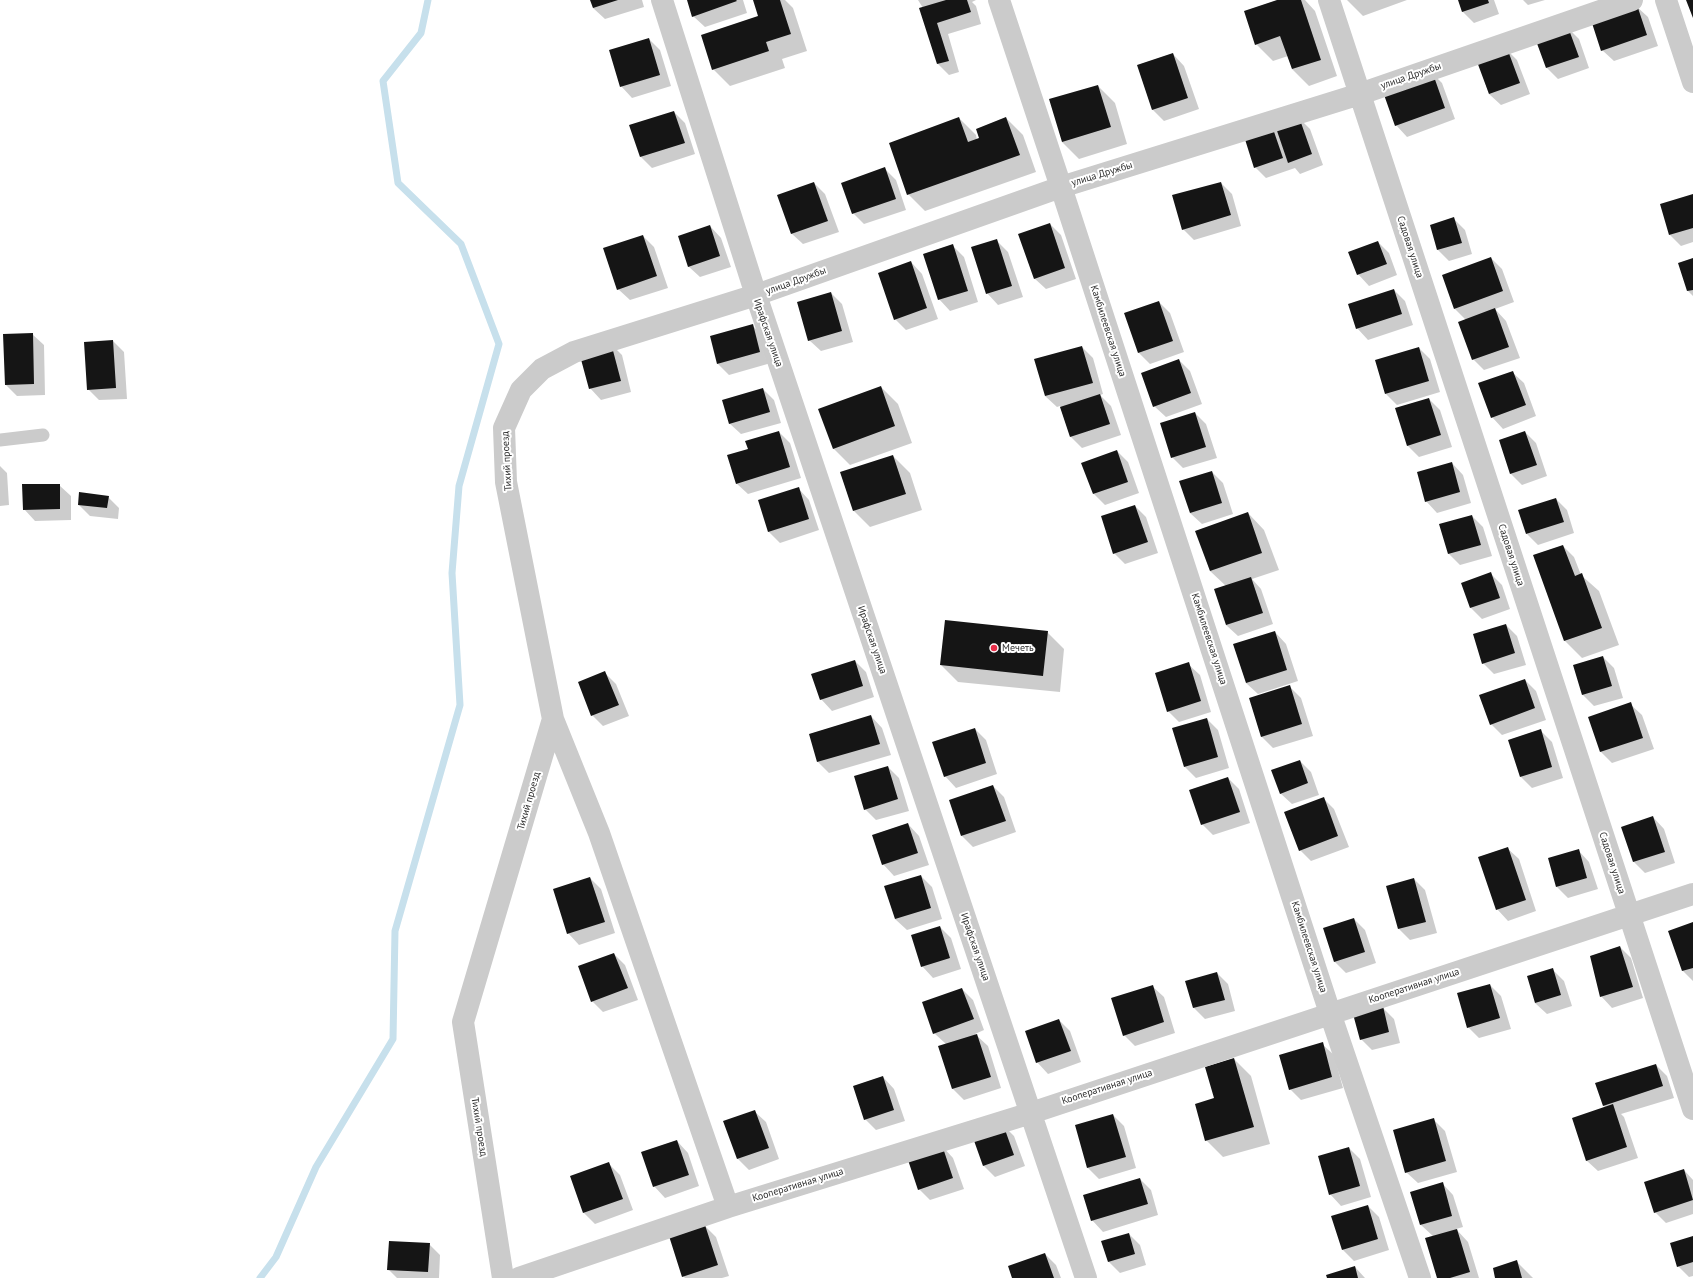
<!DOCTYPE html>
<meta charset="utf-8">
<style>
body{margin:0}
canvas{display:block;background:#fff}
</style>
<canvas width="1693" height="1278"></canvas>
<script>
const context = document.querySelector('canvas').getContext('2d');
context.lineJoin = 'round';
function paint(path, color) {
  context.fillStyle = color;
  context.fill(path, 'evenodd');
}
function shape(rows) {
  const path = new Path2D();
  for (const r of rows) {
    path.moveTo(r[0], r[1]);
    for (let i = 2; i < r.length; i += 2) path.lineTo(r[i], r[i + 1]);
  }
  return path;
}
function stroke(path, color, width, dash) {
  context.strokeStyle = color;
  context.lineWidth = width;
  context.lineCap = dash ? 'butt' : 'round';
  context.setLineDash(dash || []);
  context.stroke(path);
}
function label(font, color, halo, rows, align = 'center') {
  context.font = font + ' "PT Sans",sans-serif';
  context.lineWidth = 4;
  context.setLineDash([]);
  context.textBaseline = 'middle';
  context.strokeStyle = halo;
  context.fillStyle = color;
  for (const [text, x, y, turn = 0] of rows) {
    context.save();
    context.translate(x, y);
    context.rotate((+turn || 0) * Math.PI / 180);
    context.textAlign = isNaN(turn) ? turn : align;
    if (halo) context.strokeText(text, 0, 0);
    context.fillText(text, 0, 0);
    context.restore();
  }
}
paint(shape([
 [591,0,642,0,644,7,605,19,593,8],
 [688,0,743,0,747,13,705,27,693,16],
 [754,0,785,0,793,8,807,51,782,59,785,68,730,86,713,69,759,16],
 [918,0,976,0,972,2,976,6,981,24,948,34,959,72,949,75,938,64,923,8],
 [1280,0,1305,0,1315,11,1337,76,1309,86,1292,69,1288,56,1273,61,1256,44],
 [1347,0,1407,0,1363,16],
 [1459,0,1494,0,1499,14,1474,23,1463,12],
 [1523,0,1545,0,1528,5],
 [1636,6,1648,17,1658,46,1614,61,1602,50],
 [1568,28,1579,39,1589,68,1558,79,1547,68],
 [649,39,660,50,671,86,632,98,621,86],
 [1506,49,1517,60,1530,94,1501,105,1489,94,1477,59],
 [1173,54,1184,66,1199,109,1164,121,1153,110,1139,66],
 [1431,72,1442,83,1455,119,1407,137,1396,125],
 [1098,86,1115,103,1127,144,1079,159,1062,142],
 [674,112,685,123,695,154,652,168,641,157,631,126],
 [959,118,976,135,977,140,1006,118,1023,135,1036,172,925,211,908,194],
 [1299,118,1310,129,1323,165,1300,174,1295,168,1266,178,1255,167,1244,134],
 [885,169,896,180,906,210,864,224,853,213],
 [814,183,825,194,839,232,803,244,791,233],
 [1221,183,1232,194,1241,226,1194,240,1183,229],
 [1693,195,1693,242,1681,246,1670,235],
 [1454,219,1465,230,1472,254,1449,261,1438,250,1431,226],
 [1050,224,1061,235,1076,279,1046,289,1034,278],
 [710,226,721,238,731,267,700,277,688,266],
 [643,236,654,247,668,288,630,300,618,289],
 [997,241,1008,252,1023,297,998,305,987,293],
 [1378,242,1389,253,1397,275,1369,286,1358,274],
 [952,245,964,257,978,302,950,311,939,299],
 [1491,258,1502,269,1514,302,1495,309,1506,321,1520,358,1484,370,1473,359,1466,320,1455,309],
 [1693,259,1693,296,1688,291],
 [911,262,922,274,938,319,906,330,895,319],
 [1394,290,1405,301,1413,325,1368,340,1357,328],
 [831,293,842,304,853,342,821,351,809,340],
 [1159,302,1170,313,1184,352,1150,364,1139,353],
 [752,325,764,337,771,363,729,375,718,364],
 [32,334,44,345,45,395,17,396,6,385],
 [113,341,124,352,127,399,99,400,88,389],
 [611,344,622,355,631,392,601,400,590,388],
 [1082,347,1093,358,1103,394,1100,395,1111,406,1121,435,1082,448,1071,437,1060,406,1057,407,1045,396],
 [1419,348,1430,359,1440,392,1397,405,1386,394],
 [1179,360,1190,371,1202,404,1166,417,1154,406],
 [1512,372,1524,383,1536,416,1503,429,1492,417],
 [881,387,898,404,912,443,850,465,833,448],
 [763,389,774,400,781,423,741,434,729,423],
 [1429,399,1440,410,1452,447,1419,457,1408,446,1396,409],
 [1195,413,1206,424,1217,458,1183,468,1172,457],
 [779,432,790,443,801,478,748,494,736,483,749,450],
 [1525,432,1536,443,1547,476,1522,485,1511,474,1500,440],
 [1117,451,1128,462,1139,493,1105,505,1094,494],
 [893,456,910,473,922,510,870,527,854,511],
 [1452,463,1463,475,1471,503,1437,513,1426,501],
 [0,466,7,473,9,505,0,506],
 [1212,472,1223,483,1233,514,1202,524,1190,513],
 [59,485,71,496,71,520,35,521,24,509],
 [798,488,809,500,819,530,780,543,768,531],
 [108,497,119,508,118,519,90,516,79,505],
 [1556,499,1567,510,1574,533,1538,545,1527,534],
 [1135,506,1146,517,1158,553,1125,564,1114,553],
 [1248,513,1264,530,1279,570,1252,579,1261,589,1273,624,1238,636,1226,625,1226,586,1210,571,1196,531],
 [1472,516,1483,527,1492,556,1460,565,1449,554,1441,525],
 [1563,546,1574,557,1581,575,1599,591,1619,645,1582,658,1565,641,1534,556],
 [1491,574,1502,585,1510,609,1482,619,1471,608,1463,583],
 [1506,625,1517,636,1526,665,1494,674,1483,663],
 [1047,632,1064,649,1060,692,958,682,941,665],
 [1275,632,1286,644,1298,681,1258,694,1246,683],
 [1603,657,1614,668,1623,698,1594,706,1583,695,1574,666],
 [855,661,866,672,874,697,832,711,821,699],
 [1188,664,1200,675,1211,712,1179,722,1168,711],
 [605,673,616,684,629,716,603,726,592,715],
 [1525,680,1536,691,1546,720,1502,735,1491,724],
 [1290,687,1301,698,1313,736,1273,748,1262,737,1250,699],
 [1630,704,1642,715,1654,749,1612,763,1601,752,1589,718],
 [871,716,882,728,891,755,829,773,818,762,810,734],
 [1207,719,1218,730,1229,768,1196,778,1185,767],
 [975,729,986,740,997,774,956,788,945,776],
 [1541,731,1552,742,1563,778,1532,788,1521,777],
 [1300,761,1311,772,1319,795,1292,804,1280,793],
 [888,767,899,778,909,811,876,820,865,809],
 [1228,778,1239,789,1250,823,1213,835,1202,824],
 [993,786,1004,797,1016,832,973,847,962,836],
 [1323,798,1334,809,1349,847,1311,861,1300,850],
 [1653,817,1664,829,1675,863,1645,873,1634,862,1622,828],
 [908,824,919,836,929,865,894,876,883,864],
 [1507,848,1519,859,1536,911,1508,921,1497,909],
 [1578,850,1589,862,1598,889,1568,898,1557,887],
 [921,876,932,887,942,919,907,930,895,919],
 [590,878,601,889,615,933,579,945,568,933],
 [1414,879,1425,890,1437,933,1410,940,1399,929],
 [1354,919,1365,930,1376,963,1346,973,1335,962,1324,929],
 [1693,923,1693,981,1683,971,1669,932],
 [940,927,951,938,961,969,933,978,922,966],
 [1620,947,1631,958,1643,998,1612,1008,1601,996],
 [614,954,625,965,638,1000,603,1012,592,1001],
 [1553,970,1564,981,1572,1006,1547,1014,1535,1003],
 [1217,973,1228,984,1235,1011,1205,1019,1194,1008,1187,982],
 [1490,985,1501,996,1511,1029,1479,1038,1468,1027],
 [1152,986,1164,997,1175,1033,1135,1046,1124,1035],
 [962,989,973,1000,984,1030,975,1034,988,1046,1001,1088,964,1100,953,1089,946,1044,934,1033],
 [1382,1007,1394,1019,1400,1043,1372,1050,1361,1039],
 [1059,1020,1070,1031,1081,1062,1048,1074,1037,1062],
 [1322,1044,1334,1055,1343,1088,1301,1100,1290,1089],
 [1234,1059,1251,1076,1270,1144,1223,1157,1206,1140,1216,1099],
 [1656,1065,1667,1076,1674,1098,1621,1114,1624,1117,1638,1158,1598,1171,1586,1160,1606,1108,1603,1105],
 [883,1077,894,1089,905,1121,876,1130,865,1119],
 [754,1111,766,1122,779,1159,749,1170,738,1159,724,1122],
 [1113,1115,1124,1126,1136,1168,1099,1179,1088,1168],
 [1434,1120,1445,1131,1457,1172,1418,1183,1406,1172],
 [1003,1125,1014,1136,1025,1166,995,1177,984,1166,973,1136],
 [677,1141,688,1153,699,1186,665,1198,654,1186],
 [942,1146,953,1158,964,1189,930,1200,919,1189],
 [1349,1148,1360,1159,1371,1197,1341,1206,1330,1194],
 [609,1164,620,1175,633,1210,595,1224,584,1213],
 [1684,1170,1693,1180,1693,1214,1666,1223,1655,1212],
 [1140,1179,1151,1190,1158,1215,1103,1232,1092,1220],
 [1442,1183,1453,1195,1463,1227,1456,1229,1468,1242,1479,1278,1438,1278,1434,1237,1421,1225],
 [1368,1206,1379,1217,1389,1250,1354,1261,1343,1250],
 [705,1226,716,1237,729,1276,722,1278,685,1278,683,1276],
 [1129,1234,1140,1245,1146,1265,1120,1273,1109,1262,1103,1241],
 [1693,1237,1693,1276,1689,1277,1678,1266],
 [429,1244,440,1255,439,1278,397,1278,388,1269],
 [1045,1254,1056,1265,1061,1278,1013,1278],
 [1517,1262,1533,1278,1496,1278],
 [1355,1267,1365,1278,1328,1278]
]), '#0003');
stroke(shape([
 [260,1278,276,1257,316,1167,393,1039,395,931,460,705,452,573,459,486,499,344,461,244,398,183,383,81,421,33,428,0]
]), '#c7e0ec', 7);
paint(shape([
 [590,0,618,0,593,8],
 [687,0,736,0,737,1,692,17],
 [753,0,780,0,791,34,766,42,769,51,712,70,701,35,758,16],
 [946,0,967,0,971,12,937,23,949,61,937,64,919,8],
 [1277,0,1301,0,1321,60,1292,69,1280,36,1255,45,1244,11],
 [1458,0,1488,0,1489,3,1462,12],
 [1686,0,1693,0,1693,18],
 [1637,5,1647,35,1601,51,1591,20],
 [1568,27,1579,57,1546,68,1535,38],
 [649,38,660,75,620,87,609,50],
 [1507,48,1520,83,1489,94,1476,59],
 [1173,53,1188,98,1152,110,1137,65],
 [1432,71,1445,108,1395,126,1382,89],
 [1098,85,1111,127,1062,142,1049,99],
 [674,111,685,143,640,157,629,125],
 [959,117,968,142,979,138,976,129,1006,117,1020,155,907,195,889,143],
 [1299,117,1312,154,1288,163,1275,125],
 [1271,123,1283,158,1254,168,1243,133],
 [885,167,896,199,852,214,841,183],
 [814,182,828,221,791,234,777,195],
 [1221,182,1231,215,1182,230,1172,195],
 [1693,194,1693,228,1669,235,1660,204],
 [1454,217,1462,243,1437,250,1430,225],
 [1050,223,1065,268,1034,279,1018,234],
 [710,225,720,256,688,267,678,236],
 [643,235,657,276,617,290,603,248],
 [997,239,1012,286,986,294,971,247],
 [1378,241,1387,264,1357,275,1348,252],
 [953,244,968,291,938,300,923,254],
 [1491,257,1503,291,1454,309,1442,275],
 [1693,258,1693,290,1687,291,1678,263],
 [911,261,927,308,894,320,878,273],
 [1394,289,1402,314,1356,329,1348,304],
 [831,292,842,331,808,341,797,302],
 [1159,301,1173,341,1138,353,1124,313],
 [1495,308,1509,347,1472,360,1458,322],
 [753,324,760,352,717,364,710,336],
 [33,333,34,384,5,385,3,334],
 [113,340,116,388,87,390,84,342],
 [611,343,621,381,589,389,579,352],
 [1082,346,1093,383,1045,396,1034,359],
 [1419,347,1429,381,1385,394,1375,360],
 [1179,359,1191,393,1153,407,1141,373],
 [1513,371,1526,405,1491,418,1478,383],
 [881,386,895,426,833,449,818,409],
 [763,388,770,412,729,424,722,400],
 [1100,394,1110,424,1070,437,1060,407],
 [1429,398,1441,435,1407,446,1395,408],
 [1195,412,1206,447,1171,458,1160,423],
 [779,431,790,467,736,484,727,455,748,449,745,441],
 [1525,431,1537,465,1510,474,1499,440],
 [1117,450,1128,482,1093,494,1081,463],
 [893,455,906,494,853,511,840,472],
 [1452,462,1460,492,1425,502,1417,472],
 [1212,471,1222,503,1190,513,1179,481],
 [22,484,60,484,60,509,23,510],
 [799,487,809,519,768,532,758,500],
 [79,492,109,496,107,508,78,505],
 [1556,498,1564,522,1526,534,1518,510],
 [1135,505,1148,542,1113,554,1101,516],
 [1248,512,1262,553,1210,571,1195,531],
 [1472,515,1481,545,1448,554,1439,524],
 [1563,545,1575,576,1582,573,1602,628,1564,641,1533,555],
 [1491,572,1500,598,1470,608,1461,583],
 [1251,577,1263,613,1226,625,1214,589],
 [945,620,1048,631,1043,676,940,665],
 [1506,624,1515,653,1482,664,1473,634],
 [1275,631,1287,670,1246,683,1233,644],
 [1603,656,1612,686,1582,695,1573,665],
 [855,660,863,686,820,700,811,674],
 [1189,662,1201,701,1167,712,1155,673],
 [605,671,619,705,591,716,578,682],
 [1525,679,1535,708,1490,725,1479,695],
 [1290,685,1302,724,1261,737,1249,698],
 [1631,702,1643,738,1600,752,1588,717],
 [871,715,880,744,817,762,809,734],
 [1207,718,1218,757,1184,767,1172,728],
 [975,728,986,763,944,777,932,742],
 [1541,729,1552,767,1520,777,1508,740],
 [1300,760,1308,783,1280,794,1271,770],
 [888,766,898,799,864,810,854,776],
 [1228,777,1240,812,1201,825,1189,790],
 [993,785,1006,821,961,836,949,800],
 [1324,797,1338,836,1299,851,1284,812],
 [1653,816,1665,852,1633,862,1621,827],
 [908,823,918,853,882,865,872,835],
 [1508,847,1526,900,1496,910,1478,857],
 [1579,849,1587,878,1556,887,1548,858],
 [921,875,931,908,895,919,884,886],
 [590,877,605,922,567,934,553,889],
 [1414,878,1426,922,1398,929,1386,886],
 [1354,918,1365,952,1334,962,1323,928],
 [1693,922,1693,968,1682,971,1668,931],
 [940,926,950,958,921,967,911,935],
 [1620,946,1633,987,1600,997,1590,956],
 [614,953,628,988,591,1002,578,966],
 [1553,968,1561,995,1535,1003,1527,976],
 [1217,972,1225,1000,1193,1008,1185,981],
 [1490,984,1500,1018,1467,1028,1457,993],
 [1153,985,1164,1022,1123,1036,1111,998],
 [962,988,974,1019,933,1034,922,1002],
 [1383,1006,1389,1032,1360,1040,1353,1014],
 [1059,1019,1071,1051,1036,1063,1025,1031],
 [977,1034,991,1077,952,1089,938,1046],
 [1323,1042,1332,1077,1289,1090,1279,1055],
 [1234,1058,1254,1127,1205,1141,1195,1104,1214,1098,1205,1067],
 [1656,1064,1663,1086,1603,1106,1595,1083],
 [883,1076,894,1110,864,1120,853,1086],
 [1613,1104,1627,1147,1586,1161,1572,1118],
 [755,1110,769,1148,737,1159,723,1121],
 [1113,1114,1126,1157,1087,1168,1075,1125],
 [1434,1118,1446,1161,1405,1173,1393,1130],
 [1003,1124,1014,1155,983,1166,972,1135],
 [677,1140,689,1175,653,1187,641,1152],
 [942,1145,953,1178,918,1190,907,1157],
 [1349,1147,1360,1186,1329,1195,1318,1156],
 [609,1162,623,1199,583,1213,570,1176],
 [1684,1169,1693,1200,1654,1213,1644,1182],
 [1140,1178,1148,1204,1091,1221,1083,1195],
 [1443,1182,1452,1216,1420,1225,1410,1192],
 [1368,1205,1378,1239,1342,1250,1331,1216],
 [705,1225,718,1265,682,1277,669,1236],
 [1457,1229,1470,1272,1450,1278,1437,1278,1425,1238],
 [1129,1233,1135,1254,1108,1262,1101,1241],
 [1693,1236,1693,1262,1677,1267,1670,1243],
 [389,1241,430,1243,428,1272,387,1270],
 [1045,1253,1054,1278,1012,1278,1008,1266],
 [1517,1260,1522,1278,1495,1278,1493,1268],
 [1355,1266,1358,1278,1327,1278,1326,1275]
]), '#151515');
stroke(shape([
 [0,440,43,435]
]), '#cbcbcb', 13);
stroke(shape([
 [662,0,756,295,1086,1278],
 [999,0,1061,187,1330,1013,1420,1278],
 [1329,0,1693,1109],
 [1666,0,1693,82],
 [553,719,599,833,728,1207],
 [503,1278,463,1022,553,719,506,482,504,428,521,390,542,369,574,352,756,295,1061,187,1360,94,1632,0],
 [519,1278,728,1207,1031,1113,1693,894]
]), '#cbcbcb', 22);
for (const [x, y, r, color] of [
 [994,648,4,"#e82e49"]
]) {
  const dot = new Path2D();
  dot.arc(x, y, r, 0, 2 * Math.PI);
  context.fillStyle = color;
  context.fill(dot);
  stroke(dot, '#fff', 1.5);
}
label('10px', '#2e2e2e', '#fff', [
 ["улица Дружбы",1411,76,-19],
 ["улица Дружбы",1102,174,-17],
 ["Садовая улица",1410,247,72],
 ["улица Дружбы",796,281,-20],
 ["Камбилеевская улица",1108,331,72],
 ["Ирафская улица",768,333,71],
 ["Тихий проезд",507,461,-93],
 ["Садовая улица",1511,555,72],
 ["Камбилеевская улица",1209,639,72],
 ["Ирафская улица",872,640,71],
 ["Тихий проезд",529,801,-74],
 ["Садовая улица",1612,863,72],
 ["Ирафская улица",975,947,71],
 ["Камбилеевская улица",1309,947,72],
 ["Кооперативная улица",1414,986,-18],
 ["Кооперативная улица",1107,1087,-18],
 ["Тихий проезд",479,1127,81],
 ["Кооперативная улица",798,1185,-17]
]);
label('10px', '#2e2e2e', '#fff', [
 ["Мечеть",1002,648]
], 'left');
</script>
